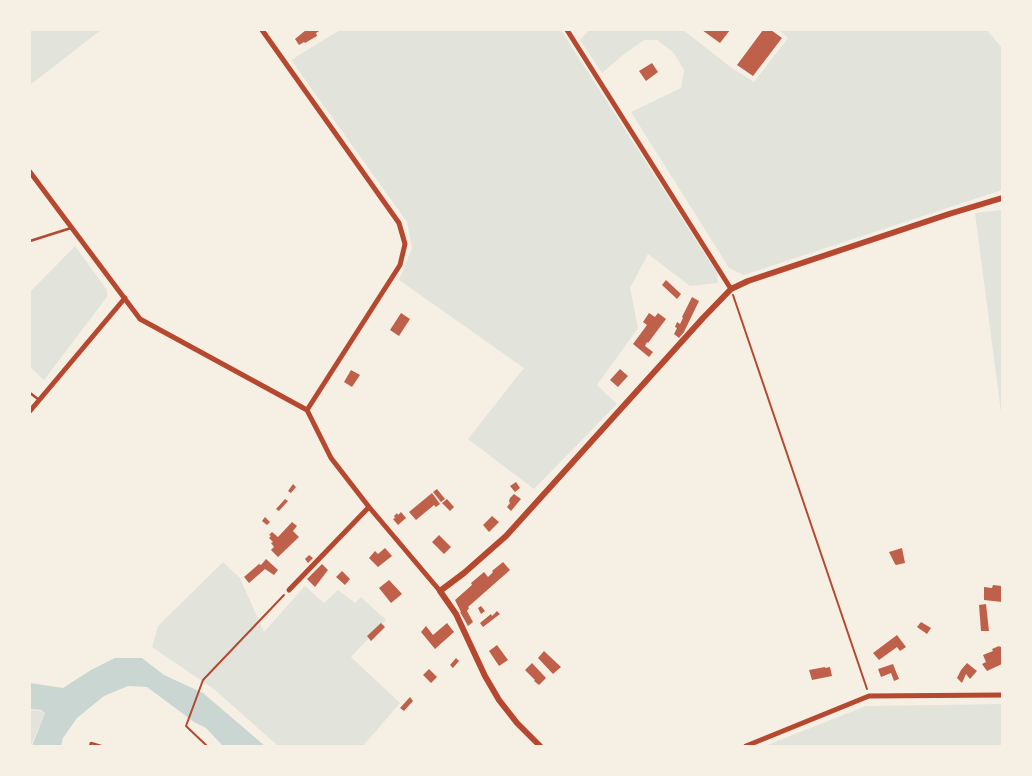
<!DOCTYPE html>
<style>
body{margin:0}
#map{position:relative;width:1032px;height:776px;overflow:hidden;background:#f6efe4;font-family:Commissioner,sans-serif}
canvas{display:block}
.frame{position:absolute;inset:0;border:31px solid #f6efe4;pointer-events:none}
</style>
<div id="map">
<canvas width="1032" height="776"></canvas>
<div class="frame"></div>
</div>
<script>
const context = document.querySelector('canvas').getContext('2d');
context.lineJoin = 'round';
function paint(path, color) {
  context.fillStyle = color;
  context.fill(path, 'evenodd');
}
function shape(rows) {
  const path = new Path2D();
  for (const r of rows) {
    path.moveTo(r[0], r[1]);
    for (let i = 2; i < r.length; i += 2) path.lineTo(r[i], r[i + 1]);
  }
  return path;
}
function stroke(path, color, width, dash) {
  context.strokeStyle = color;
  context.lineWidth = width;
  context.lineCap = dash ? 'butt' : 'round';
  context.setLineDash(dash || []);
  context.stroke(path);
}
paint(shape([
 [30,30,101,30,30,85],
 [340,30,561,30,717,273,718,283,690,286,648,254,630,288,638,328,597,385,617,404,534,489,468,439,524,368,399,280,412,248,407,222,291,60],
 [589,30,683,30,732,68,754,82,788,38,779,30,987,30,1002,48,1002,190,744,275,729,268,631,112,681,88,684,70,673,52,657,40,644,40,623,55,602,73,580,40],
 [1002,210,1002,420,975,213],
 [75,246,107,290,107,297,44,380,30,367,30,292],
 [223,562,240,578,264,632,305,586,324,603,338,590,355,603,361,597,386,620,351,657,400,703,363,746,278,746,215,690,152,647,158,626],
 [1002,704,1002,746,765,746,866,706],
 [30,710,41,711,45,713,31,746,30,746]
]), '#e2e4dc');
paint(shape([
 [115,658,142,658,164,675,203,693,265,746,223,746,206,728,194,722,147,687,128,686,104,696,77,718,63,738,61,746,32,746,45,713,41,710,30,709,30,683,63,688,91,670]
]), '#c9d6d2');
paint(shape([
 [306,30,321,30,316,33,317,36,305,43,304,42,299,45,295,39],
 [702,30,730,30,720,43],
 [763,30,771,30,782,38,753,76,737,65],
 [652,63,658,72,646,81,639,71],
 [666,280,681,294,677,299,662,285],
 [692,297,699,301,684,332,679,338,674,334,677,328,675,327,677,322,680,324,683,318,682,317],
 [401,313,410,319,399,336,390,330],
 [649,313,655,317,658,313,666,319,648,343,647,342,645,346,653,352,649,357,633,344,647,325,643,322],
 [620,369,628,376,618,387,610,380],
 [351,370,360,375,352,387,344,382],
 [516,482,520,488,515,492,510,486],
 [293,484,296,487,291,493,288,491],
 [437,489,445,499,441,502,433,492],
 [432,493,440,504,436,507,434,505,416,520,409,512],
 [514,494,521,499,511,511,507,507,510,503,509,501,510,498],
 [285,499,288,501,279,511,276,509],
 [447,499,454,507,450,511,442,503],
 [401,512,406,518,398,525,393,519,395,518,394,516,397,513,398,515],
 [492,516,499,522,489,532,483,525],
 [265,517,270,522,267,525,262,521],
 [292,522,297,526,293,531,299,537,278,557,271,550,274,547,271,543,273,542,269,538,271,536,269,535,272,532,278,537],
 [439,535,451,547,444,554,432,542],
 [385,548,392,556,378,567,369,558,375,551,378,554],
 [902,548,905,563,896,565,895,564,889,552],
 [309,555,313,558,308,563,305,559],
 [266,559,278,570,274,575,265,569,249,583,244,577,259,564,261,565],
 [503,562,510,570,468,607,469,608,467,611,473,622,468,626,460,612,461,612,455,600,472,585,471,583,484,572,488,577,493,572,492,571],
 [322,564,328,570,315,587,307,579],
 [342,571,350,579,345,585,336,577],
 [389,580,402,594,391,603,379,588],
 [993,585,1002,586,1002,602,984,600,984,587,992,588],
 [986,604,989,631,981,631,979,605],
 [481,606,485,611,481,614,478,608],
 [497,611,500,614,483,627,480,623,491,614,492,616],
 [921,622,931,628,927,634,917,627],
 [381,623,385,627,371,641,367,636],
 [447,623,454,632,435,649,421,632,426,626,433,635],
 [897,635,906,647,900,651,897,647,879,660,873,653],
 [497,645,508,660,499,666,489,651],
 [999,646,1000,647,1002,646,1002,664,987,671,982,664,986,662,983,655,993,651,992,649],
 [544,651,561,667,553,674,538,658],
 [456,658,459,661,453,668,450,665],
 [532,663,546,678,539,685,534,681,535,680,525,670],
 [967,663,977,671,970,679,966,674,962,683,957,678,961,670],
 [893,664,899,679,894,681,891,673,881,677,878,669],
 [825,667,825,668,830,667,832,676,812,680,809,670],
 [429,669,437,677,431,683,423,675],
 [410,697,413,701,404,711,400,708]
]), '#bf614a');
stroke(shape([
 [733,295,867,689],
 [207,746,186,726,203,680,284,595]
]), '#b5482f', 2);
stroke(shape([
 [30,241,71,228],
 [30,393,38,399],
 [90,746,91,743,101,746]
]), '#b5482f', 2.5);
stroke(shape([
 [262,30,399,223,405,244,400,265,307,410,331,458,369,507,440,591],
 [567,30,731,289],
 [30,172,140,319,307,410],
 [30,411,125,298],
 [289,590,369,507],
 [746,746,869,696,1002,695]
]), '#b5482f', 5);
stroke(shape([
 [540,746,517,723,499,700,485,676,456,614,440,591,464,573,506,536,703,318,731,289,748,281,949,214,1002,198]
]), '#b5482f', 6);
</script>
